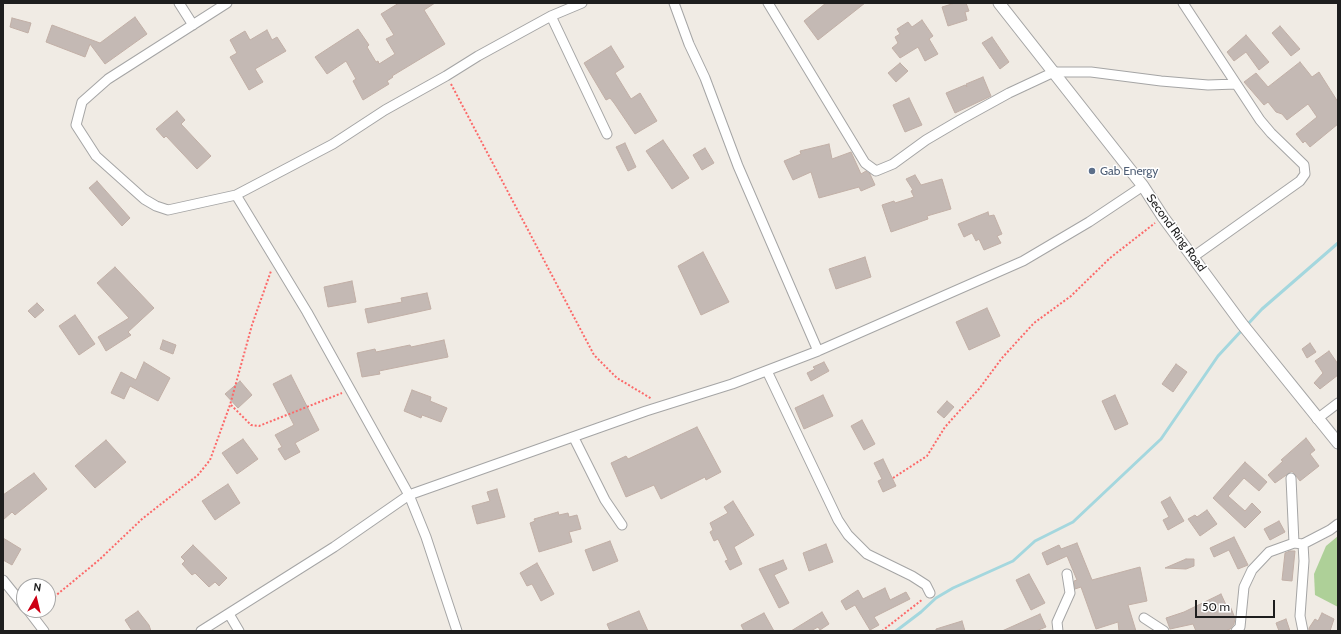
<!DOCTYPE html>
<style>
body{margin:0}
#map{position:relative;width:1341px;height:634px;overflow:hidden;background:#f0ebe4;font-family:Cabin,sans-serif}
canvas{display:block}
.frame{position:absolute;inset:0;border:4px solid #1e1e1e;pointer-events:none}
.north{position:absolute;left:16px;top:578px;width:40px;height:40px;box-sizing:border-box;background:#fff;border:1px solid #a5a5a5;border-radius:50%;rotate:8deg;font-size:11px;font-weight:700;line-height:16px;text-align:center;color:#1e1e1e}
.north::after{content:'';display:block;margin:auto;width:14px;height:18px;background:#cd0015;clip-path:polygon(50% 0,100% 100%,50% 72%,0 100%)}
.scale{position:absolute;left:1195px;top:600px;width:80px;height:18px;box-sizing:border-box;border:2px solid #1e1e1e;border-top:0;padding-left:5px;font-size:12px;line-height:14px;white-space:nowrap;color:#1e1e1e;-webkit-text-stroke:3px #fff;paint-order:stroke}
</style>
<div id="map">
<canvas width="1341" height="634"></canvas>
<div class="frame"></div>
<div class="north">N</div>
<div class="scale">50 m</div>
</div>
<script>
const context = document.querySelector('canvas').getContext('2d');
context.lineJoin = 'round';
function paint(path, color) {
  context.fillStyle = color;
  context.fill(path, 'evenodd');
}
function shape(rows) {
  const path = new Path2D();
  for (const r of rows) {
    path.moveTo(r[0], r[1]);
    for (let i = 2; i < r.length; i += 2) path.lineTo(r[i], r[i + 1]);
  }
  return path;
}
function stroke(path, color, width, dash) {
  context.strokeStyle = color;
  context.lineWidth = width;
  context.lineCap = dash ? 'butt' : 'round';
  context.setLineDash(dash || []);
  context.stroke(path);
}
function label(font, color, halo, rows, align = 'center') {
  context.font = font + ' Cabin,sans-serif';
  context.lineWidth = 3;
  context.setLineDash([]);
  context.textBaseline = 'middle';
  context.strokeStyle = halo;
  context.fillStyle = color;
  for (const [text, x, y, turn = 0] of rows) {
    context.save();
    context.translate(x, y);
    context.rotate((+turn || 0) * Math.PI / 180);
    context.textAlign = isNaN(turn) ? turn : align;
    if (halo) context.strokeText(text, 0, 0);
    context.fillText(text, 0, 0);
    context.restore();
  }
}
paint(shape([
 [1338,536,1338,607,1315,595,1314,574,1326,546]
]), '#aed098');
stroke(shape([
 [1247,325,1262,309,1338,243],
 [896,631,921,612,936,598,953,588,1013,561,1035,541,1073,522,1161,439,1218,356,1243,329]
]), '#a4d7de', 3);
const building = shape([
 [399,3,435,3,424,10,445,44,392,76,393,77,387,81,389,84,363,100,353,81,356,79,346,61,327,74,315,57,358,29,369,45,367,47,376,62,378,61,379,64,395,54,386,39,394,35,381,14,399,3],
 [826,3,865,3,818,40,804,21,826,3],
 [955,3,966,3,969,11,965,12,967,20,948,26,942,7,955,3],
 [135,17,147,34,105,64,90,44,85,57,46,42,52,25,100,43,135,17],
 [12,18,31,23,28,33,10,27,12,18],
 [922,20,933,36,929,39,938,54,925,61,918,47,900,58,892,48,898,43,895,37,900,34,897,29,908,22,912,27,922,20],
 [1280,26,1300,49,1291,56,1272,33,1280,26],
 [267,30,272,40,277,37,286,51,255,69,263,82,249,90,230,57,237,53,230,40,245,31,250,40,267,30],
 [1246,35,1269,62,1259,70,1246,52,1234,61,1227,52,1246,35],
 [992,37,1009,62,1000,69,982,43,992,37],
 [611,46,624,67,615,73,631,99,640,93,657,121,635,134,614,103,610,98,606,100,584,63,611,46],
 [1300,62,1312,77,1319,72,1338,102,1338,124,1310,147,1305,141,1303,143,1296,134,1317,117,1308,104,1287,120,1282,114,1276,112,1268,102,1264,105,1244,82,1256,73,1268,87,1300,62],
 [900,63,908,71,896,82,888,73,900,63],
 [983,77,991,96,955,113,946,93,965,85,967,87,966,84,983,77],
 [909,98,922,125,905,132,893,105,909,98],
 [177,111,185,120,181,124,211,156,197,169,166,136,164,138,156,129,177,111],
 [663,140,689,178,672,189,646,151,663,140],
 [625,143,636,167,628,171,616,147,625,143],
 [829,144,832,159,851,152,861,174,866,171,870,174,875,185,861,191,859,187,819,198,811,172,793,180,784,161,801,154,800,151,829,144],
 [705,148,714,163,702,170,693,155,705,148],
 [915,175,921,185,942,179,951,209,927,216,928,219,891,232,882,205,894,201,895,203,914,197,911,191,913,190,906,179,915,175],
 [97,181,130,218,122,226,89,188,97,181],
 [988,212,989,216,994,215,1002,234,997,236,1001,243,984,250,979,239,976,241,972,233,964,237,958,224,988,212],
 [703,252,729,302,701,315,678,266,703,252],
 [865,257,871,277,836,289,829,269,865,257],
 [115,267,154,308,128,332,131,335,106,351,98,337,129,318,97,283,115,267],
 [352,281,356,302,328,307,324,287,352,281],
 [427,293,431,309,368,323,365,309,402,302,401,298,427,293],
 [37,303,44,310,35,318,28,311,37,303],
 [987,308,1000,336,969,350,956,322,987,308],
 [75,315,95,344,79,355,59,326,75,315],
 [163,340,176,345,173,354,160,349,163,340],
 [444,340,448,357,379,371,380,374,362,377,357,353,375,349,376,352,410,345,411,347,444,340],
 [1310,343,1316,352,1307,358,1302,349,1310,343],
 [1329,351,1338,364,1338,375,1320,389,1314,383,1323,373,1315,361,1329,351],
 [144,362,170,378,158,401,130,386,124,399,111,393,121,372,136,380,144,362],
 [824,362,829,371,811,381,807,373,815,369,813,367,824,362],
 [1176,364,1187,372,1173,392,1162,384,1176,364],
 [291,375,319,430,295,443,300,452,285,460,278,449,282,447,275,435,294,425,273,384,291,375],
 [240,381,252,395,238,408,225,394,240,381],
 [412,390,431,397,430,401,447,408,441,422,422,415,421,418,404,411,412,390],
 [823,395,833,416,804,429,795,408,823,395],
 [1115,395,1128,424,1115,430,1102,401,1115,395],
 [947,401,954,407,944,418,937,412,947,401],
 [862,420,875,444,864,450,851,426,862,420],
 [697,427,721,472,706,480,705,477,661,499,654,485,626,497,611,463,626,456,628,459,697,427],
 [1306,438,1315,450,1310,454,1319,466,1300,481,1292,471,1275,483,1268,475,1283,461,1281,460,1306,438],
 [243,439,258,459,237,474,222,453,243,439],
 [106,440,126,462,95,488,75,466,106,440],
 [883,459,896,486,883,492,878,481,882,479,874,463,883,459],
 [1245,462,1267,482,1259,491,1244,478,1228,496,1245,511,1252,503,1261,512,1245,528,1213,498,1245,462],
 [34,473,47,489,15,515,12,512,3,520,3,495,34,473],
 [228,484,240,503,215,520,202,501,228,484],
 [497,489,505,517,477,524,472,506,490,501,487,492,497,489],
 [1170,497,1184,521,1168,530,1163,520,1169,517,1161,502,1170,497],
 [733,501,754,535,734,547,742,564,730,570,725,561,728,560,718,539,714,541,710,532,713,530,710,523,728,513,724,507,733,501],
 [1207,510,1217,524,1200,536,1188,519,1195,515,1197,517,1207,510],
 [558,512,559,515,568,513,569,517,577,515,581,529,569,532,572,542,539,552,530,523,535,521,534,519,558,512],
 [1279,521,1285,532,1270,540,1264,529,1279,521],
 [1234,537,1248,565,1238,569,1229,550,1214,557,1210,548,1234,537],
 [3,538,21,549,12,565,3,560,3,538],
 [610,541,618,561,593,571,585,550,610,541],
 [1077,543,1092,580,1140,567,1147,601,1128,605,1136,631,1119,631,1118,622,1096,629,1081,587,1075,589,1074,581,1077,580,1067,556,1047,565,1042,553,1059,545,1061,549,1077,543],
 [826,544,833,562,809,571,803,553,826,544],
 [193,545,227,578,219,586,215,582,209,587,195,573,192,575,182,564,185,561,181,557,193,545],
 [1290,551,1295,551,1292,581,1282,580,1285,553,1290,551],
 [1186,559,1194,559,1194,566,1186,569,1165,568,1186,559],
 [783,560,787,569,774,575,789,603,779,608,759,569,783,560],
 [537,563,554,594,541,601,532,584,527,586,520,573,537,563],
 [1029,574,1045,603,1031,610,1016,580,1029,574],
 [885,588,890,600,906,592,910,599,874,617,879,625,870,630,855,605,846,610,841,601,858,590,863,599,885,588],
 [1221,594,1227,607,1230,606,1235,618,1234,624,1230,629,1226,631,1196,631,1193,624,1170,629,1166,618,1184,612,1221,594],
 [138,611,149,625,151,631,132,631,125,620,138,611],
 [639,611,648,631,610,631,607,624,639,611],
 [822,612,829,624,820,630,818,627,811,631,791,631,822,612],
 [764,613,774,631,744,631,741,625,764,613],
 [1322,613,1334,619,1330,631,1309,631,1309,628,1315,619,1318,621,1322,613],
 [1040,614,1046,627,1036,631,1002,631,1040,614],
 [1286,619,1290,631,1279,631,1276,623,1286,619],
 [962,621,965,631,936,631,936,629,962,621]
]);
paint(building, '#c4b9b4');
stroke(building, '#c1afa6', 1);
const minor = shape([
 [179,3,193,25],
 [227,3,108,79,82,102,76,125,96,156,144,199,156,206,168,210,236,195,307,312,409,495,426,537,457,631],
 [674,3,689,44,705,78,738,166,818,351],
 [768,3,865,163,876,171,893,164,926,140,960,120,1009,93,1054,72,1091,72,1161,81,1208,85,1236,84],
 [1183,3,1260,120,1271,133,1304,165,1305,174,1300,181,1193,257],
 [551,16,607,134],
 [236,195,333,144,385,110,446,76,478,56,551,16,582,3],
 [767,371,838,520,848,535,867,554,912,576,926,585,930,593],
 [1317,419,1338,403],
 [574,438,605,500,622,525],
 [1291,478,1294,543],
 [3,580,24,606],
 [28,610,44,631],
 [229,614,239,631],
 [1144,618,1164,631],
 [201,631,334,547,409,495,646,411,732,384,818,351,1023,261,1089,222,1143,186],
 [1058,631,1057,622,1070,593,1067,574],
 [1236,631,1240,627,1244,587,1252,570,1269,552,1294,543,1303,544],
 [1303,631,1300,616,1304,561,1303,544,1330,530,1338,524]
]);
const tertiary = shape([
 [999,3,1143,186,1163,217,1242,324,1338,443]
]);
stroke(minor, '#a5a5a5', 11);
stroke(tertiary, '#a5a5a5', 13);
stroke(shape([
 [451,84,594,355,617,378,652,399],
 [231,405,251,425,259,426,342,393],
 [893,478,927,456,945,427,979,389,1002,358,1034,323,1071,296,1110,258,1155,223],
 [48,602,99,560,142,519,198,475,210,460,230,405,252,325,271,271],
 [882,631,923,599]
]), '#fc6969', 2, [2, 2]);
stroke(minor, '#fff', 9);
stroke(tertiary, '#fff', 11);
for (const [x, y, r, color] of [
 [1092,171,4,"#5c6f8a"]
]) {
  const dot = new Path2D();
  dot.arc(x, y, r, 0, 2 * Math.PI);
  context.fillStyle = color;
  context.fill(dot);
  stroke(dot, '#fff', 1.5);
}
label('12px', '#4e5e75', '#fff', [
 ["Gab Energy",1100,171]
], 'left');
label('12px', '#1e1e1e', '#fff', [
 ["Second Ring Road",1176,233,54]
]);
</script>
